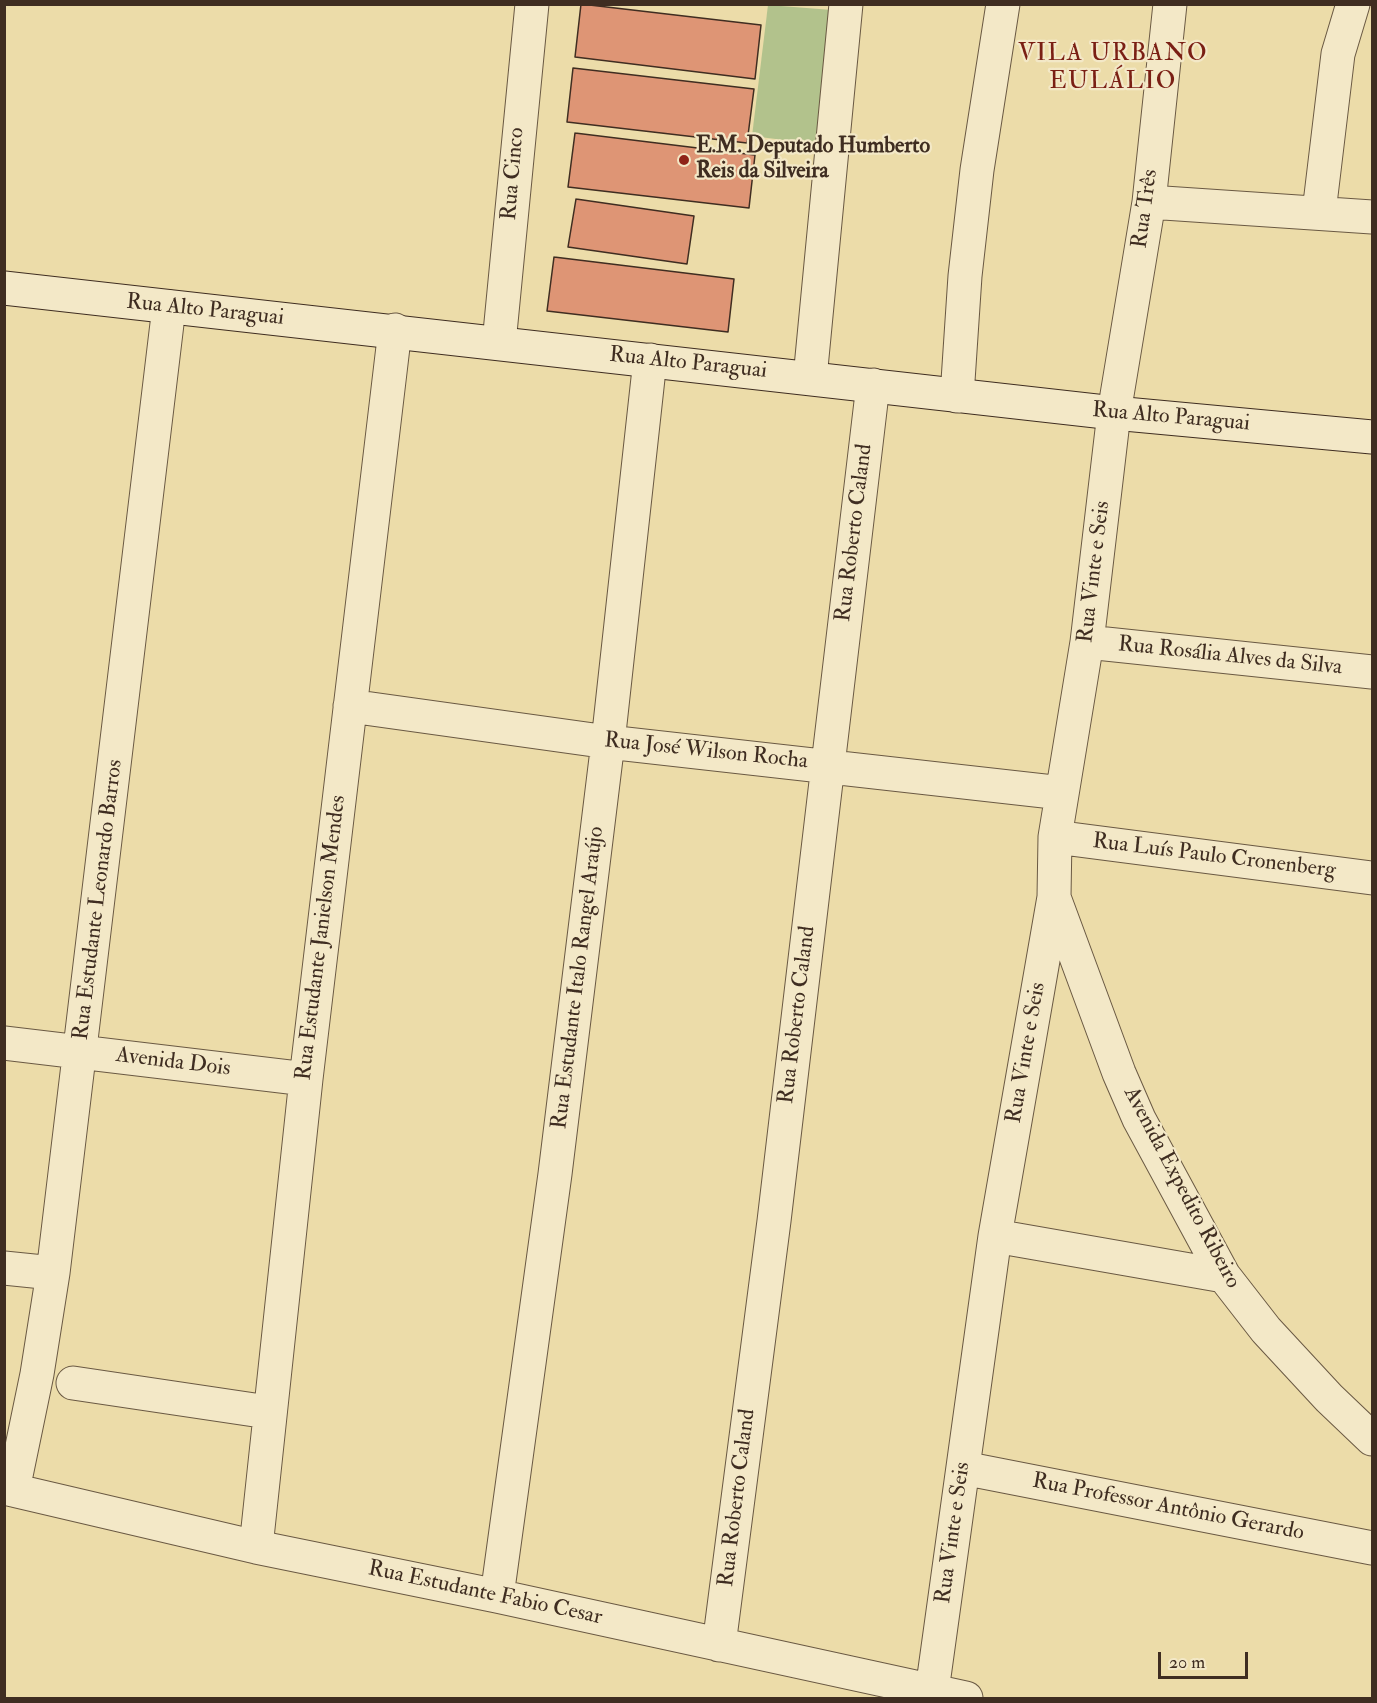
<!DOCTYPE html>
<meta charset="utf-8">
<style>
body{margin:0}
#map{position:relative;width:1377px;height:1703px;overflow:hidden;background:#ecdca9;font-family:"IM FELL Double Pica",serif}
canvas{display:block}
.frame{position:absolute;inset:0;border:6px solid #3f2d21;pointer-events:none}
.scale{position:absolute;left:1158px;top:1652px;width:90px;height:27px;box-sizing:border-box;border:3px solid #3f2d21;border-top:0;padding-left:8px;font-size:18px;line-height:21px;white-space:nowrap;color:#3f2d21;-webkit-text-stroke:4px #f3e8c7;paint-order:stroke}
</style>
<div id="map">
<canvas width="1377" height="1703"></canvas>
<div class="frame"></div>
<div class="scale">20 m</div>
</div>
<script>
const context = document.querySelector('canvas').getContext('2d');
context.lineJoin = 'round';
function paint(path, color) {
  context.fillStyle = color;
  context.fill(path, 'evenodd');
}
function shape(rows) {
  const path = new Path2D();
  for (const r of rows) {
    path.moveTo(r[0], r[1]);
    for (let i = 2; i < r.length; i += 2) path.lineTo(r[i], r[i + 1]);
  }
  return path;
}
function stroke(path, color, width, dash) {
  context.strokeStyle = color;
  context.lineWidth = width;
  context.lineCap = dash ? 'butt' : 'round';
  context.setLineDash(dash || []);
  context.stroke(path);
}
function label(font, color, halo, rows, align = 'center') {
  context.font = font + ' "IM FELL Double Pica",serif';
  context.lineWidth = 4.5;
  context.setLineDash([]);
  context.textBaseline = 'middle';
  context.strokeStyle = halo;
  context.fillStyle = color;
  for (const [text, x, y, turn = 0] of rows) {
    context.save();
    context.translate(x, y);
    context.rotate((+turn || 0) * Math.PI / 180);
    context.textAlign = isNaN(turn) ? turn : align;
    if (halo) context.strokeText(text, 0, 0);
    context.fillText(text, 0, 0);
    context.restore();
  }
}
paint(shape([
 [768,5,832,10,815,144,752,136]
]), '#b2c28c');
const building = shape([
 [581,4,761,25,755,79,575,57,581,4],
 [573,68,754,89,747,143,567,122,573,68],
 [575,133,755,155,749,208,568,187,575,133],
 [576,199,694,216,687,264,568,247,576,199],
 [554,257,734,279,728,332,547,311,554,257]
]);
paint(building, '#de9575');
stroke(building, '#3f2d21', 1.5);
const street = shape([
 [1149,202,1372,217],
 [1319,212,1338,54,1353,4],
 [499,343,532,4],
 [810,378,846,4],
 [957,396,965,276,977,170,1003,4],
 [1087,642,1372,672],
 [350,706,608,742,1062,793],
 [1055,837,1372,878],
 [1055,900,1119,1073,1139,1119,1224,1276,1266,1330,1329,1398,1372,1439],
 [4,1043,306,1079],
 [995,1236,1224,1276],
 [4,1268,53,1273],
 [73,1383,268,1412],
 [963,1468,1372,1548],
 [4,1488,256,1547,497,1596,966,1698],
 [13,1490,37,1374,53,1273,169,307],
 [256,1547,306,1079,395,330],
 [497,1596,555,1174,608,742,650,360],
 [719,1645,774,1221,873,385],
 [932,1691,995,1236,1054,897,1055,837,1087,642,1114,413,1149,202,1170,4]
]);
const secondary = shape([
 [4,288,1114,413,1372,437]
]);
stroke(street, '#6a5943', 35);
stroke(secondary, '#3f2d21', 35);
stroke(street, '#f3e8c7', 33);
stroke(secondary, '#f3e8c7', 33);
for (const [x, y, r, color] of [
 [684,160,6,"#8f2418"]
]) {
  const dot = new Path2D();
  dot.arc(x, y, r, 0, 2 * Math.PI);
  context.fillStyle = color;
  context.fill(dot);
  stroke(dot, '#f3e8c7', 2);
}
label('bold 22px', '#3f2d21', '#f3e8c7', [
 ["E.M. Deputado Humberto",696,147],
 ["Reis da Silveira",696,172]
], 'left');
label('22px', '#3f2d21', '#f3e8c7', [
 ["Rua Cinco",514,174,-85],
 ["Rua Três",1146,209,-82],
 ["Rua Alto Paraguai",205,311,6],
 ["Rua Alto Paraguai",688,364,6],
 ["Rua Alto Paraguai",1171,418,5],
 ["Rua Roberto Caland",855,533,-83],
 ["Rua Vinte e Seis",1095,572,-83],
 ["Rua Rosália Alves da Silva",1230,657,6],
 ["Rua José Wilson Rocha",706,752,6],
 ["Rua Luís Paulo Cronenberg",1214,857,7],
 ["Rua Estudante Leonardo Barros",99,900,-83],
 ["Rua Estudante Janielson Mendes",322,938,-83],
 ["Rua Estudante Italo Rangel Araújo",579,978,-83],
 ["Rua Roberto Caland",798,1015,-83],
 ["Rua Vinte e Seis",1027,1053,-80],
 ["Avenida Dois",173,1063,7],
 ["Avenida Expedito Ribeiro",1181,1188,62],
 ["Rua Roberto Caland",738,1498,-83],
 ["Rua Professor Antônio Gerardo",1168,1508,11],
 ["Rua Vinte e Seis",954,1533,-82],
 ["Rua Estudante Fabio Cesar",485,1594,12]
]);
context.letterSpacing = '1.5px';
label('24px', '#7a1f14', '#f3e8c7', [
 ["VILA URBANO",1113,55],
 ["EULÁLIO",1113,83]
]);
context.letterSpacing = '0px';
</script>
